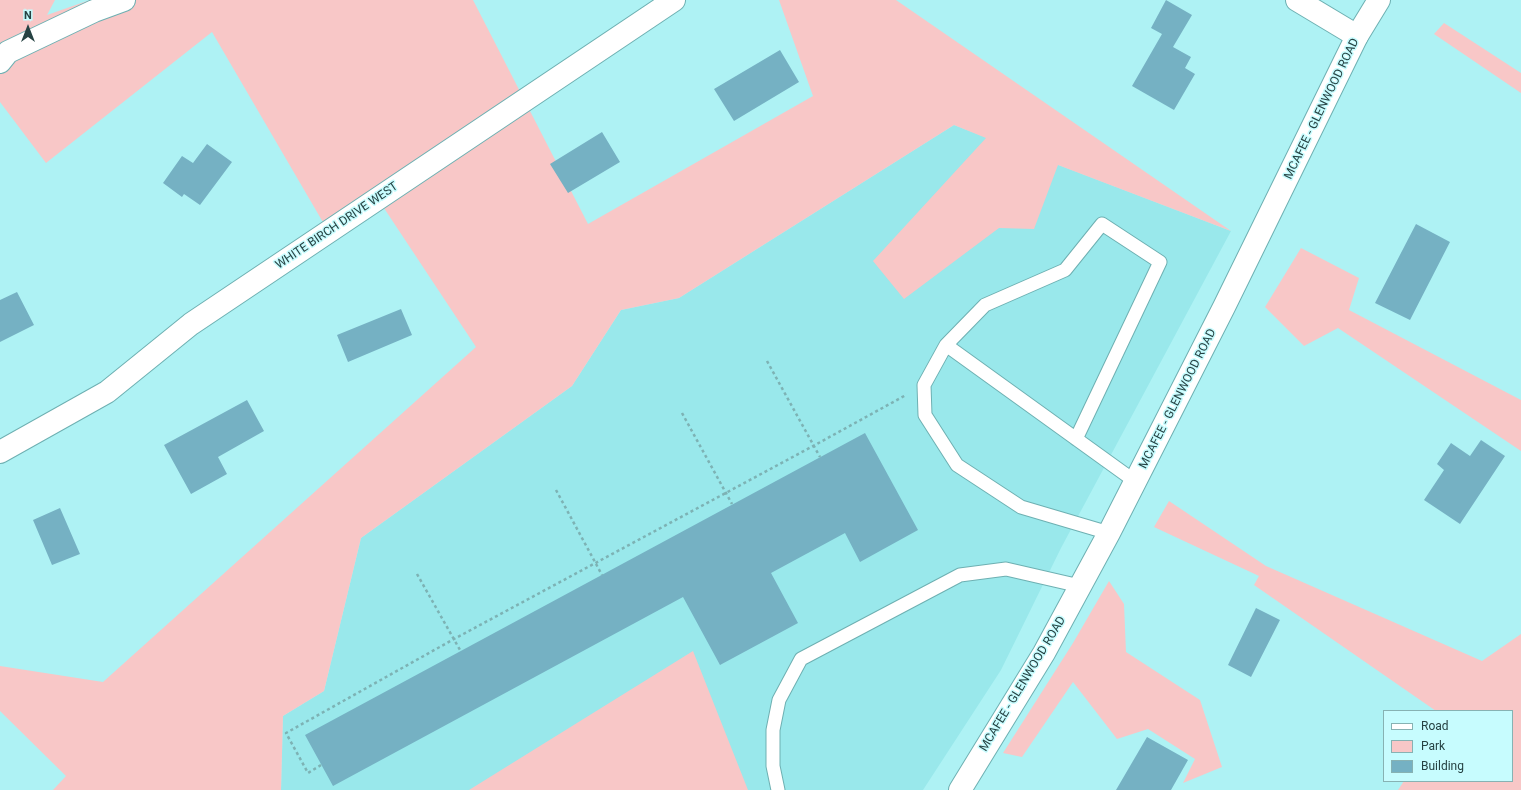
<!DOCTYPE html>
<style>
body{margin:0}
#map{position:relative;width:1521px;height:790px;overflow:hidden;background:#aef2f4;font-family:Roboto,sans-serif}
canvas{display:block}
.legend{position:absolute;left:1383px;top:710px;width:130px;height:72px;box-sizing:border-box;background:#c7fcfe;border:1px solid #87b2b3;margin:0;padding:5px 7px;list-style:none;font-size:12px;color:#264243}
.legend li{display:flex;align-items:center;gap:8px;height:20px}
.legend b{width:20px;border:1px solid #87b2b3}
.north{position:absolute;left:8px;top:8px;width:40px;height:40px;-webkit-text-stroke:3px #c7fcfe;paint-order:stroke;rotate:0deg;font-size:11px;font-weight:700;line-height:16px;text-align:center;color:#264243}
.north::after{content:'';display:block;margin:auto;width:14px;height:18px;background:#264243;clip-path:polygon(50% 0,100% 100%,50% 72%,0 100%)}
</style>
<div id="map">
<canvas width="1521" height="790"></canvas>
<ul class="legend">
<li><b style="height:5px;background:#fff"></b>Road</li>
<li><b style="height:11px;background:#f8c7c7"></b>Park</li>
<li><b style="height:11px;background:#75b1c3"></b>Building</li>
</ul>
<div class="north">N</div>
</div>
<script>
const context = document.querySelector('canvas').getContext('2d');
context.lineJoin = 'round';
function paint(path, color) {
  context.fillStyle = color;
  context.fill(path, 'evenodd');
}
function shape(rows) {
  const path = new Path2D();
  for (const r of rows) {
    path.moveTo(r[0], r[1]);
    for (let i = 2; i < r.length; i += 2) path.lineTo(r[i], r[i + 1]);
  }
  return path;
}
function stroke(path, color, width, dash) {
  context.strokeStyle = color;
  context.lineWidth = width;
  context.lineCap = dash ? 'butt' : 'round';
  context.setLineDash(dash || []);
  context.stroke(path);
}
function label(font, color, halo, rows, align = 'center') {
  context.font = font + ' Roboto,sans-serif';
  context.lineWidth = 3;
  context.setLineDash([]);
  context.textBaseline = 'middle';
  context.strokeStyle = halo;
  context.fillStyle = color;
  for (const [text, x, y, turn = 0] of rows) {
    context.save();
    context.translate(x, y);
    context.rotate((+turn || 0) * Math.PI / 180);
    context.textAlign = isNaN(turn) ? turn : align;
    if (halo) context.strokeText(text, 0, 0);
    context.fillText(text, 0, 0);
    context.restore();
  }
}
paint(shape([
 [954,125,1231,231,1061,548,1001,670,923,790,281,790,283,716,324,691,361,538,572,386,621,310,679,298]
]), '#99e8eb');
paint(shape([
 [0,0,55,0,47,15,90,0,473,0,588,224,813,96,779,0,896,0,1231,231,1058,165,1034,229,999,228,904,299,873,261,986,138,954,125,679,298,621,310,572,386,361,538,324,691,283,716,281,790,53,790,66,776,0,711,0,666,103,682,476,347,374,193,324,224,212,32,46,163,0,102],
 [1444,23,1521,73,1521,93,1434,34],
 [1301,248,1359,278,1349,310,1521,400,1521,451,1338,328,1304,346,1265,307],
 [1169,501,1266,566,1482,661,1521,634,1521,790,1398,790,1404,781,1512,781,1512,711,1436,711,1254,585,1259,576,1154,527],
 [1109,581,1124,604,1126,652,1200,700,1222,767,1183,783,1195,759,1148,729,1117,739,1073,682,1022,757,1003,753,1073,643],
 [693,651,748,790,469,790]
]), '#f8c7c7');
paint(shape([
 [1166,0,1192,15,1173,47,1191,57,1185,68,1195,74,1174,110,1132,86,1162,34,1151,28],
 [780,50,799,82,734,121,714,89],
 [602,132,620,162,568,193,550,164],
 [207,144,232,162,200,205,184,194,182,197,163,183,182,156,193,163],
 [1416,224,1450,242,1410,320,1375,303],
 [17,292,34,325,0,342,0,300],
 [401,309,412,335,348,362,337,335],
 [247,400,264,431,218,457,227,474,191,494,164,445],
 [865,433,918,530,860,562,845,533,771,573,798,623,720,665,683,597,333,786,305,735],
 [1481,440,1505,456,1460,524,1424,500,1444,470,1437,464,1451,443,1470,456],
 [60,508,80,554,52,565,33,520],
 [1256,608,1280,620,1251,677,1228,665],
 [1147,737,1188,760,1171,790,1116,790]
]), '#75b1c3');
const service = shape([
 [946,345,985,305,1065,270,1102,224,1160,262,1076,439],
 [1109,533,1021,507,957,465,925,415,924,385,946,345,1136,482],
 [778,790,773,766,773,730,779,700,801,659,960,575,1006,569,1080,586]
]);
const minor = shape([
 [1297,0,1357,36],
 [0,62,8,52,94,11,124,0],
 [0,452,107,392,191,324,674,0]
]);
const tertiary = shape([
 [960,790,1044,653,1109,533,1224,307,1357,36,1379,0]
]);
stroke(service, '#6eb0b2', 15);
stroke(minor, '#6eb0b2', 24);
stroke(tertiary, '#6eb0b2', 24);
stroke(shape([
 [767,361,820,457],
 [682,413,732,504],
 [556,490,602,575],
 [417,574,460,650],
 [321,765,308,773,286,733,454,639,815,445,906,395]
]), '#7db2b4', 2.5, [3, 3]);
stroke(service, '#fff', 13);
stroke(minor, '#fff', 22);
stroke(tertiary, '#fff', 22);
label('12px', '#264243', '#c7fcfe', [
 ["MCAFEE - GLENWOOD ROAD",1322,109,-64],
 ["WHITE BIRCH DRIVE WEST",337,226,-34],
 ["MCAFEE - GLENWOOD ROAD",1178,399,-63],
 ["MCAFEE - GLENWOOD ROAD",1023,684,-59]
]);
</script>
